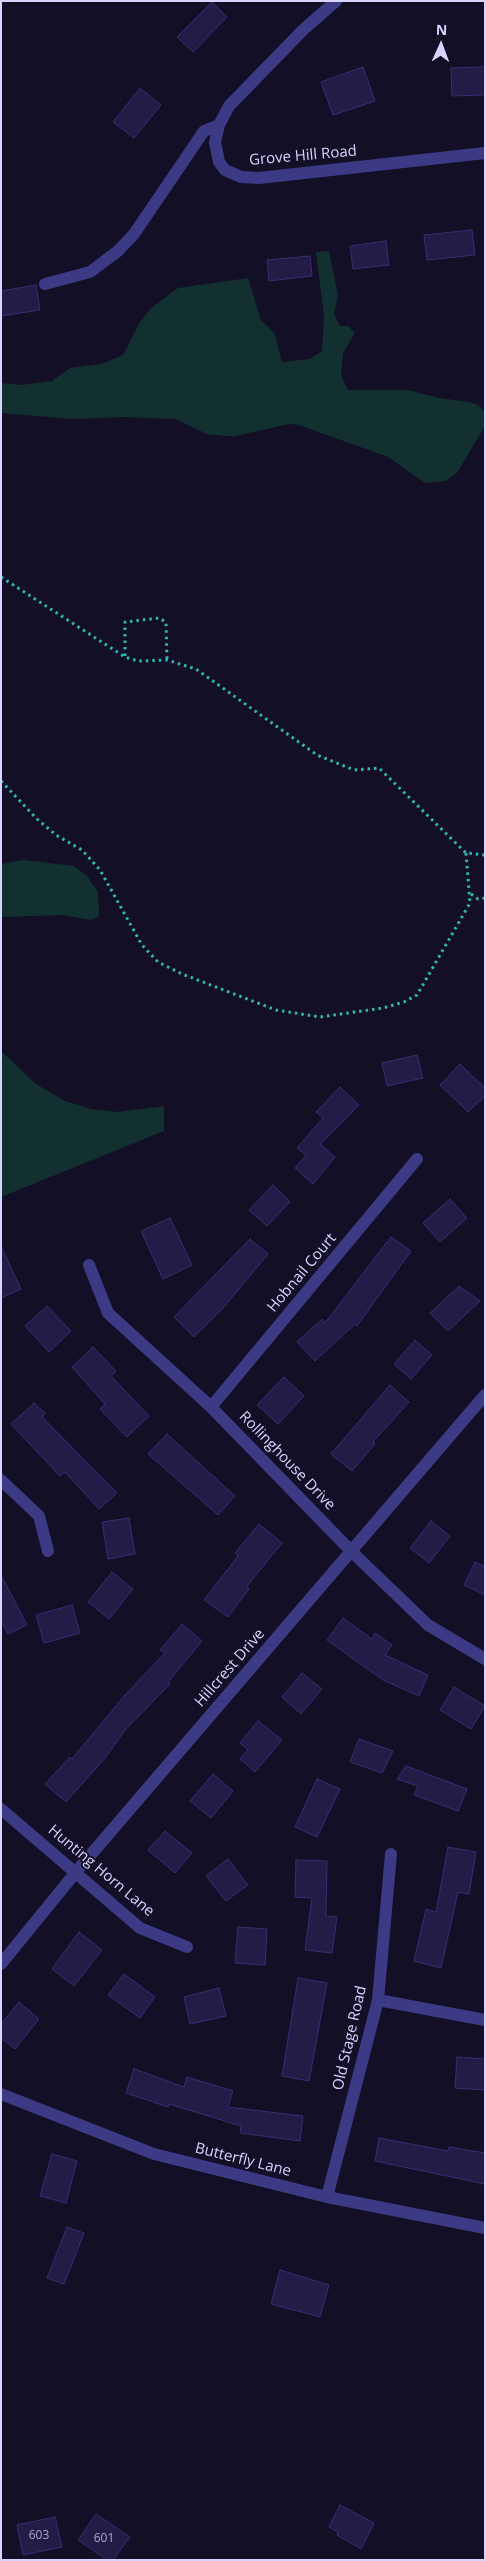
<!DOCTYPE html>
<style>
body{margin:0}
#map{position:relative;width:486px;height:2561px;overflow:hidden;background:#130f26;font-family:"Open Sans",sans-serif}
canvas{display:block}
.frame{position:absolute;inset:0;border:2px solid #d9d4ff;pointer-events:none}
.north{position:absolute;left:416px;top:20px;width:50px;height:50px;-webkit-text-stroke:4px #130f26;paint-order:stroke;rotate:2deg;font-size:14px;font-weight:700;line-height:20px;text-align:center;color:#d9d4ff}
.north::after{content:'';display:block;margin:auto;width:18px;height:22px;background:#d9d4ff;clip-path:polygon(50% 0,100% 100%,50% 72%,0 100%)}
</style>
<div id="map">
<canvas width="486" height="2561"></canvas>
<div class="frame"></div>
<div class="north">N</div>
</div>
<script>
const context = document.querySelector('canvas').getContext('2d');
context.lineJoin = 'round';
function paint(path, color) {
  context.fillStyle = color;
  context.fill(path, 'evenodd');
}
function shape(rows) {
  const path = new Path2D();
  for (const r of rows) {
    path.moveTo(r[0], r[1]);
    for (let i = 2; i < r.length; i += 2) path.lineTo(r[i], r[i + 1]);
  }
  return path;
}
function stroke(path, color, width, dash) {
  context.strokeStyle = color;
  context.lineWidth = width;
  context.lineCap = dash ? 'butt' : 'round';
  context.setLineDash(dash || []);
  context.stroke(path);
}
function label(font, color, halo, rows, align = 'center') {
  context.font = font + ' "Open Sans",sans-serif';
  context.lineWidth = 4;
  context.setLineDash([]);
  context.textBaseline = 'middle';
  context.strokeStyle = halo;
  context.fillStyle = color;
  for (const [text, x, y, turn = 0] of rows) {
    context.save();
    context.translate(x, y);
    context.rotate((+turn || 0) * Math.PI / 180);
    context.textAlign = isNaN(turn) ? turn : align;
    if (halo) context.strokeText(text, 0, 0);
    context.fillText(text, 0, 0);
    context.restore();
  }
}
paint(shape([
 [329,251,338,295,334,314,340,326,348,326,355,333,343,353,341,375,348,390,408,390,439,398,470,402,478,405,485,412,485,426,457,473,445,481,425,483,388,457,299,425,289,424,236,436,224,436,207,434,175,419,124,417,72,419,1,413,1,383,22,385,52,381,70,368,102,364,123,355,140,322,151,308,178,288,248,278,261,320,275,334,282,362,310,359,322,351,324,316,316,252],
 [24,860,74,866,87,876,98,892,99,916,91,920,62,915,1,917,1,864],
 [1,1051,36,1084,65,1101,91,1109,118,1112,164,1106,164,1131,1,1197]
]), '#12302f');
const building = shape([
 [212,2,227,17,193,52,177,37,212,2],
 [363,67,375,101,333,115,321,82,363,67],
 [485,67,485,95,452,96,451,68,485,67],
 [140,88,161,105,134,138,113,122,140,88],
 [472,230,475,255,427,260,424,235,472,230],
 [386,241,389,265,353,269,350,246,386,241],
 [310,256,312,276,269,281,267,260,310,256],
 [36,285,40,310,1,316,1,291,36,285],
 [417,1055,423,1078,387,1086,382,1063,417,1055],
 [460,1064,485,1088,485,1096,468,1112,440,1085,460,1064],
 [340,1087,359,1105,320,1144,335,1157,313,1184,295,1168,306,1155,297,1148,323,1118,316,1112,340,1087],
 [273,1185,290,1202,267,1226,249,1210,273,1185],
 [450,1199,467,1218,440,1242,423,1223,450,1199],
 [170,1218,192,1265,163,1279,141,1231,170,1218],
 [391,1237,411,1251,357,1326,355,1324,315,1361,297,1342,322,1319,325,1323,391,1237],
 [250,1239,268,1254,224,1307,194,1337,174,1317,250,1239],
 [1,1246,21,1289,1,1298,1,1246],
 [459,1286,480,1301,448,1331,430,1313,459,1286],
 [47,1306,71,1331,49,1352,25,1326,47,1306],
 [415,1340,432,1355,411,1379,394,1364,415,1340],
 [93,1347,116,1371,111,1376,149,1416,127,1437,100,1409,105,1404,72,1367,93,1347],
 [284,1377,304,1396,278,1424,257,1405,284,1377],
 [390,1385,409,1402,373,1442,375,1444,352,1471,331,1454,390,1385],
 [34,1403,45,1413,42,1417,117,1493,99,1509,65,1472,60,1476,11,1424,34,1403],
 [167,1434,235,1496,218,1515,148,1454,167,1434],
 [129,1518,135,1554,108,1559,102,1522,129,1518],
 [431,1521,450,1536,429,1563,410,1548,431,1521],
 [259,1524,282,1543,247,1586,249,1589,228,1617,204,1600,238,1556,235,1553,259,1524],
 [475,1562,485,1567,485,1595,464,1585,475,1562],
 [112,1572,133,1589,109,1619,88,1602,112,1572],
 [1,1575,27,1625,8,1634,1,1620,1,1575],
 [72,1605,80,1633,44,1643,36,1615,72,1605],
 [343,1618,372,1639,375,1633,392,1645,385,1655,428,1675,419,1696,383,1680,327,1640,343,1618],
 [182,1624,202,1641,168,1682,170,1684,126,1729,105,1758,66,1802,45,1784,70,1757,72,1759,125,1695,165,1653,160,1650,182,1624],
 [302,1673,322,1689,301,1714,282,1697,302,1673],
 [454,1687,485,1706,471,1729,440,1710,454,1687],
 [258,1721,282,1740,255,1772,240,1759,248,1750,240,1743,258,1721],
 [359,1739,393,1751,382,1773,350,1762,359,1739],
 [406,1766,467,1789,458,1811,414,1795,418,1786,397,1779,406,1766],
 [213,1774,233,1791,211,1818,190,1801,213,1774],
 [317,1779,340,1789,317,1837,295,1827,317,1779],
 [165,1831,192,1853,175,1873,148,1850,165,1831],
 [448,1847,476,1852,469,1894,458,1892,441,1968,414,1961,426,1909,436,1912,448,1847],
 [228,1859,248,1885,226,1901,206,1876,228,1859],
 [296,1860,327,1861,326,1916,337,1917,332,1953,305,1950,312,1898,295,1897,296,1860],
 [238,1927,267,1929,265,1965,235,1963,238,1927],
 [79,1932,102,1950,74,1986,52,1969,79,1932],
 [124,1974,155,1997,140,2018,108,1995,124,1974],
 [298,1978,327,1983,309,2081,282,2076,298,1978],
 [219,1988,226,2016,190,2024,184,1997,219,1988],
 [19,2002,39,2019,15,2049,1,2038,1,2024,19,2002],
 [457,2057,485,2059,485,2090,455,2088,457,2057],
 [134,2069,184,2087,187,2077,233,2091,228,2107,303,2116,300,2141,240,2133,241,2126,169,2104,168,2107,126,2093,134,2069],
 [379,2138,448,2151,449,2147,485,2153,485,2184,375,2161,379,2138],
 [52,2154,77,2161,66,2203,40,2196,52,2154],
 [67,2227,84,2233,64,2284,47,2278,67,2227],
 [280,2270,329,2285,320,2317,271,2304,280,2270],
 [340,2505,374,2523,361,2549,337,2535,338,2532,329,2527,340,2505],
 [96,2514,130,2537,113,2560,107,2560,78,2540,96,2514],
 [55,2517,62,2547,23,2555,17,2525,55,2517]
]);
paint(building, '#241b47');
stroke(building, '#3b2d73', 1);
stroke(shape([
 [1,577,125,657,138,661,167,660,196,669,317,755,354,770,379,768,466,853,485,855],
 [125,656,125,622,159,618,166,622,167,660],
 [1,781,37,819,56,835,82,850,100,870,142,945,158,962,182,974,276,1010,320,1017,383,1008,404,1002,417,995,470,903,466,853],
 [471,894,478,899,485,898]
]), '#2fb8b0', 3, [2.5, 4]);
stroke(shape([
 [336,1,303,30,229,106,219,125,215,142,219,162,225,170,241,177,259,178,485,153],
 [45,284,90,272,118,251,134,234,204,131,219,125],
 [89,1265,108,1313,211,1407,352,1552,428,1625,485,1659],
 [211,1407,417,1159],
 [1,1480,39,1516,48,1551],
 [1,1809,140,1928,187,1947],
 [1,1964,76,1872,485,1395],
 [378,2000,485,2020],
 [1,2094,154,2154,327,2197,485,2228],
 [327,2197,378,2000,391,1854]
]), '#3d3a85', 12);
label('12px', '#aca6d1', null, [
 ["603",39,2536],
 ["601",104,2539]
]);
label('15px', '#d9d4ff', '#130f26', [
 ["Grove Hill Road",303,156,-5],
 ["Hobnail Court",302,1273,-50],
 ["Rollinghouse Drive",287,1461,46],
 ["Hillcrest Drive",230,1668,-49],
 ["Hunting Horn Lane",101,1871,40],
 ["Old Stage Road",350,2038,-77],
 ["Butterfly Lane",243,2160,14]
]);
</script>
